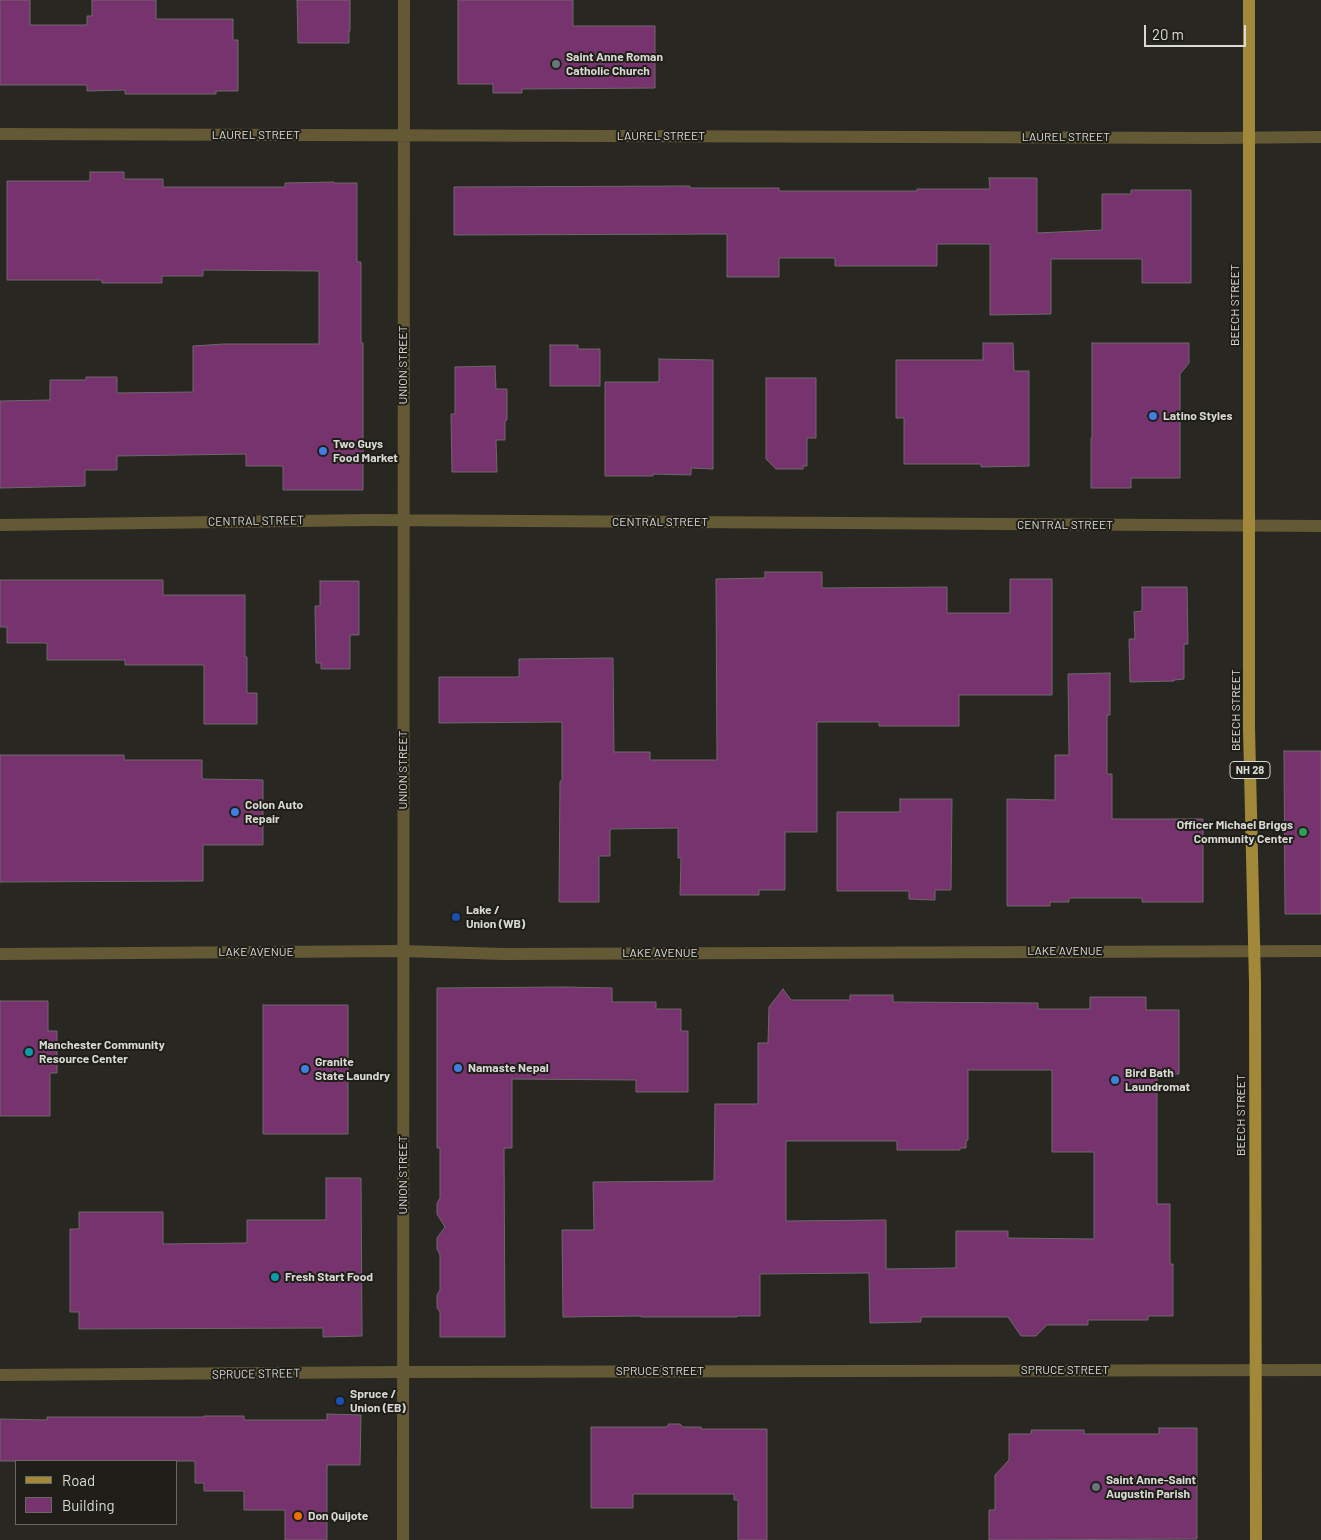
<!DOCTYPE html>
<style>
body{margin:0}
#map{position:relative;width:1321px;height:1540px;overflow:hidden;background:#282722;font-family:Barlow,sans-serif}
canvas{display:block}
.legend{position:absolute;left:15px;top:1460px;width:162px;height:65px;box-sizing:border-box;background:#1f1e18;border:1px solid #696964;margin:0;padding:6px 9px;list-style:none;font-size:15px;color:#d9d9d5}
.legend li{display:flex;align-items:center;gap:10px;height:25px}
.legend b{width:25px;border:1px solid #696964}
.scale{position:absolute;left:1144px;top:25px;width:102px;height:22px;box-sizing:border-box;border:2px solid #d9d9d5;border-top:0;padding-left:6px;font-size:15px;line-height:18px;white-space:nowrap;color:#d9d9d5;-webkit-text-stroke:4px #1f1e18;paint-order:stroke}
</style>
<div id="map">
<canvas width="1321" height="1540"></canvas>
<ul class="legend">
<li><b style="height:6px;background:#a18939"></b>Road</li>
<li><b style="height:14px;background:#76336d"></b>Building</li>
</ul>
<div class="scale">20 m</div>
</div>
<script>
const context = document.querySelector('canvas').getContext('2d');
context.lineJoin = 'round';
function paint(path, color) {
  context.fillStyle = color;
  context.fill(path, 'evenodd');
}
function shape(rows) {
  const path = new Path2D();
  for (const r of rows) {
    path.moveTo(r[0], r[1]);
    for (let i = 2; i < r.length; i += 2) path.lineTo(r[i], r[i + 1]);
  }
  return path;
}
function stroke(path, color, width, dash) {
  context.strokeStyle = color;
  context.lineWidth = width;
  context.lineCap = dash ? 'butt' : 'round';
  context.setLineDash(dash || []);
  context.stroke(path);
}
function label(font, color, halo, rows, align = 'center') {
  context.font = font + ' Barlow,sans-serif';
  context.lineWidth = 4;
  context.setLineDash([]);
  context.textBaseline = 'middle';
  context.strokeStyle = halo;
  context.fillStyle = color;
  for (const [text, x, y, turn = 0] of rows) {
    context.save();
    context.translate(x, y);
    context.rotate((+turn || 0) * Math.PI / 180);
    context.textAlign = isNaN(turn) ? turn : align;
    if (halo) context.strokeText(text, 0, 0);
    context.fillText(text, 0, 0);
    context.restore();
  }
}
const building = shape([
 [0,0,30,0,30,25,87,25,87,16,92,16,92,0,156,0,156,19,233,19,233,40,238,40,238,91,216,91,216,94,125,94,125,90,87,91,87,85,0,85,0,0],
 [297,0,350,0,350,31,349,31,349,43,298,43,297,0],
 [458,0,573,0,573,26,655,26,655,88,522,89,522,93,493,93,493,84,458,84,458,0],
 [90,172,124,172,124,179,163,179,163,187,285,187,285,183,334,182,334,183,357,183,357,262,361,262,361,343,363,343,363,490,283,490,283,466,246,466,246,454,117,456,117,470,85,470,85,486,0,488,0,401,50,400,50,380,86,380,86,377,117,377,117,393,193,392,193,346,224,344,319,344,319,271,203,270,203,276,162,276,162,283,102,283,102,280,7,280,7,181,90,181,90,172],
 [989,178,1037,178,1037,233,1102,230,1102,194,1131,194,1131,190,1191,190,1191,283,1142,283,1142,259,1051,259,1051,314,990,315,990,244,937,244,937,266,835,266,835,258,779,258,779,277,727,277,727,234,454,235,454,187,690,186,690,188,779,188,779,191,917,191,917,189,990,189,989,178],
 [983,343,1013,343,1014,371,1029,371,1029,466,981,467,981,464,904,464,904,418,896,418,896,360,983,360,983,343],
 [1092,343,1189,343,1189,363,1180,374,1180,478,1131,478,1131,488,1091,488,1091,438,1092,438,1092,343],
 [550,345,578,345,578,349,600,349,600,386,550,386,550,345],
 [659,359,713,360,713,469,691,468,691,475,653,474,653,476,605,476,605,382,659,382,659,359],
 [495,366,496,389,507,389,507,420,505,421,505,440,496,440,497,472,452,472,451,414,455,414,455,367,495,366],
 [766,378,816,378,816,438,807,438,807,466,803,466,803,469,776,469,766,459,766,378],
 [765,572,822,572,822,588,947,587,947,613,1010,613,1010,579,1052,579,1052,695,959,695,959,726,879,726,879,722,817,722,817,832,785,832,785,890,759,890,759,895,680,895,681,858,678,858,678,828,610,829,610,856,599,856,599,902,559,902,560,781,562,781,562,722,439,723,439,677,519,677,519,659,613,658,614,752,650,752,650,760,717,760,716,579,765,578,765,572],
 [0,580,163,580,163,595,245,595,245,657,247,657,247,693,257,693,257,724,204,724,204,665,125,665,125,660,47,660,47,643,7,643,7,627,0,627,0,580],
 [320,581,359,581,359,635,350,635,350,669,321,669,321,663,316,663,315,606,320,606,320,581],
 [1142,587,1187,587,1188,644,1184,644,1184,679,1174,680,1174,681,1130,682,1129,639,1135,639,1134,612,1142,611,1142,587],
 [1110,673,1110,715,1107,715,1107,774,1112,774,1112,819,1203,819,1203,902,1142,902,1142,898,1069,898,1069,902,1050,902,1050,906,1007,906,1007,799,1055,800,1055,755,1069,755,1068,674,1110,673],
 [1284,751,1321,751,1321,914,1285,914,1284,751],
 [0,755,124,755,124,760,202,760,202,779,263,780,263,845,203,845,203,881,0,882,0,755],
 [900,799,952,799,951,890,935,890,935,900,909,899,909,891,837,891,837,812,900,812,900,799],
 [565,987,612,988,612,1002,656,1002,656,1009,681,1009,681,1031,688,1031,688,1092,636,1092,636,1080,512,1079,512,1148,504,1148,505,1337,440,1337,440,1312,437,1308,437,1295,440,1290,440,1255,437,1249,437,1238,445,1227,437,1214,437,1203,440,1198,440,1148,437,1148,437,988,565,987],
 [783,989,791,1000,850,1000,850,995,893,995,893,1002,1038,1003,1038,1009,1090,1009,1090,997,1146,997,1146,1010,1179,1010,1179,1074,1157,1074,1157,1204,1170,1204,1170,1264,1173,1264,1173,1316,1148,1316,1148,1320,1088,1320,1088,1325,1047,1325,1036,1336,1021,1336,1008,1317,921,1317,921,1322,870,1323,869,1273,760,1274,760,1316,737,1316,737,1317,641,1317,641,1316,563,1317,562,1230,594,1230,593,1182,714,1181,715,1104,758,1104,758,1043,768,1043,769,1007,783,989],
 [968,1070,1052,1070,1052,1152,1094,1152,1094,1239,1008,1238,1008,1231,956,1231,956,1268,886,1269,886,1220,786,1221,786,1141,897,1141,897,1150,960,1150,960,1148,966,1148,966,1141,968,1140,968,1070],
 [0,1001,48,1001,48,1031,57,1031,57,1073,50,1073,50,1116,0,1116,0,1001],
 [263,1005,348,1005,348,1134,263,1134,263,1005],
 [326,1178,361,1178,362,1336,323,1337,323,1328,79,1329,79,1312,70,1312,70,1229,79,1229,79,1212,163,1212,163,1244,247,1243,247,1220,326,1220,326,1178],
 [327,1414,361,1415,360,1465,327,1465,327,1540,285,1540,285,1510,244,1510,244,1491,204,1491,204,1483,195,1483,195,1461,0,1461,0,1419,47,1420,47,1417,204,1417,204,1416,244,1416,244,1420,327,1420,327,1414],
 [669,1424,680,1424,683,1427,701,1427,701,1429,767,1429,767,1540,738,1540,738,1500,734,1500,734,1494,633,1494,633,1508,591,1508,591,1427,666,1427,669,1424],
 [1159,1428,1197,1428,1197,1539,989,1540,989,1510,995,1510,995,1475,1009,1460,1009,1434,1031,1434,1031,1430,1084,1430,1084,1434,1159,1434,1159,1428]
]);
paint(building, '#76336d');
stroke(building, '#6e686c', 1);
stroke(shape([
 [0,134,1216,138,1321,137],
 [0,525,370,520,1321,526],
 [403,1540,404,0]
]), '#645935', 12);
stroke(shape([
 [0,954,403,951,503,954,1321,951],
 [0,1375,403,1372,1321,1370]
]), '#645935', 12);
stroke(shape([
 [1249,0,1249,728,1255,983,1256,1540]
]), '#a18939', 12);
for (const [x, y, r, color] of [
 [556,64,5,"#6b7280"],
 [1153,416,5,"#3f7fe0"],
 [323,451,5,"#3f7fe0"],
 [235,812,5,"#3f7fe0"],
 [1303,832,5,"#2e9e5b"],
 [456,917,5,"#1a4fb4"],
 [29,1052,5,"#0f9aa8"],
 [458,1068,5,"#3f7fe0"],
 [305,1069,5,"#3f7fe0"],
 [1115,1080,5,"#3f7fe0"],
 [275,1277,5,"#0f9aa8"],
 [340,1401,5,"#1a4fb4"],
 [1096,1487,5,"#6b7280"],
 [298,1516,5,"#e8710a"]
]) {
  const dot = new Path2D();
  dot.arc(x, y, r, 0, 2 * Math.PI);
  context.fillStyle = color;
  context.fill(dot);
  stroke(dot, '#1f1e18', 2);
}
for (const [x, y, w] of [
 [1250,770,40]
]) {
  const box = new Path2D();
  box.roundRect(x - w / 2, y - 8.5, w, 17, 4);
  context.fillStyle = '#1f1e18';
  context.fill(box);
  stroke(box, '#d9d9d5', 1);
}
label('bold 11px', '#d9d9d5', null, [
 ["NH 28",1250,770]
]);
label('bold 12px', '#d9d9d5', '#1f1e18', [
 ["Saint Anne Roman",566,57],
 ["Catholic Church",566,71],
 ["Latino Styles",1163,416],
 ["Two Guys",333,444],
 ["Food Market",333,458],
 ["Colon Auto",245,805],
 ["Repair",245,819],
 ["Officer Michael Briggs",1293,825,"right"],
 ["Community Center",1293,839,"right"],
 ["Lake /",466,910],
 ["Union (WB)",466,924],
 ["Manchester Community",39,1045],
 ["Resource Center",39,1059],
 ["Granite",315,1062],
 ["State Laundry",315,1076],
 ["Namaste Nepal",468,1068],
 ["Bird Bath",1125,1073],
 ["Laundromat",1125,1087],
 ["Fresh Start Food",285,1277],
 ["Spruce /",350,1394],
 ["Union (EB)",350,1408],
 ["Saint Anne-Saint",1106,1480],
 ["Augustin Parish",1106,1494],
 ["Don Quijote",308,1516]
], 'left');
label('12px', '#d9d9d5', '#1f1e18', [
 ["LAUREL STREET",256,135],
 ["LAUREL STREET",661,136],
 ["LAUREL STREET",1066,137],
 ["BEECH STREET",1235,305,-90],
 ["UNION STREET",403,365,-90],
 ["CENTRAL STREET",256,521,-1],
 ["CENTRAL STREET",660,522],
 ["CENTRAL STREET",1065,525],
 ["BEECH STREET",1236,710,-90],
 ["UNION STREET",403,770,-90],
 ["LAKE AVENUE",1065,951],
 ["LAKE AVENUE",256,952],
 ["LAKE AVENUE",660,953],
 ["BEECH STREET",1241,1115,-90],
 ["UNION STREET",403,1175,-90],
 ["SPRUCE STREET",1065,1370],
 ["SPRUCE STREET",660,1371],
 ["SPRUCE STREET",256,1374,-1]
]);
</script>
